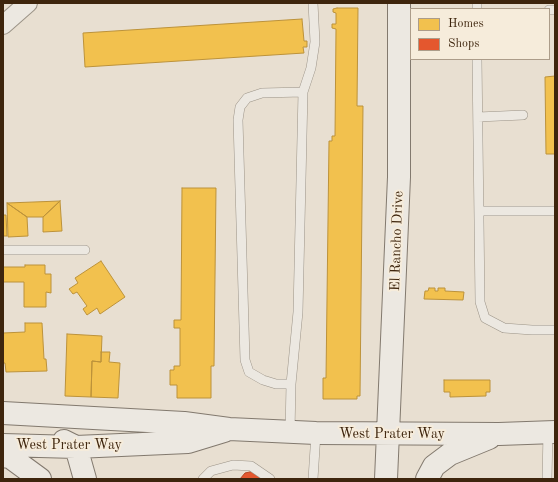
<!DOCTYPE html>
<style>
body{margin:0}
#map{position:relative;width:558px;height:482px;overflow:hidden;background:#e8dfd1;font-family:"Old Standard TT",serif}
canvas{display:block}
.frame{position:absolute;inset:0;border:4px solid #3e250d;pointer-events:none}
.legend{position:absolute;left:410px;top:8px;width:140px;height:52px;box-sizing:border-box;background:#f6ecdb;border:1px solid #ac9c89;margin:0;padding:5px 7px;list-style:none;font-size:12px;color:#3e250d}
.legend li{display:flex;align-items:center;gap:8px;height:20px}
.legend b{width:20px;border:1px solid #ac9c89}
</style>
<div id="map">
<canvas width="558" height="482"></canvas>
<div class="frame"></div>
<ul class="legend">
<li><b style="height:11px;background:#f2c14e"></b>Homes</li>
<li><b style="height:11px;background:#e4572e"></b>Shops</li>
</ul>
</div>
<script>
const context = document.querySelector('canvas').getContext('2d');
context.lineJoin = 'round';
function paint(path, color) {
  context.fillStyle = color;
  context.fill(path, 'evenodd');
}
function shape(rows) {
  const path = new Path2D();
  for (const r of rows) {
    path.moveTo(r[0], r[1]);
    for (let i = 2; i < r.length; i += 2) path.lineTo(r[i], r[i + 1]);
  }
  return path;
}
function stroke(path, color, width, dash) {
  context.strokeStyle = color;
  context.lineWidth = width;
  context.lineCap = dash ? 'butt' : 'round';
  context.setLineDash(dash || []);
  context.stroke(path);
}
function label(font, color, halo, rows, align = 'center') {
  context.font = font + ' "Old Standard TT",serif';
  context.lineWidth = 4;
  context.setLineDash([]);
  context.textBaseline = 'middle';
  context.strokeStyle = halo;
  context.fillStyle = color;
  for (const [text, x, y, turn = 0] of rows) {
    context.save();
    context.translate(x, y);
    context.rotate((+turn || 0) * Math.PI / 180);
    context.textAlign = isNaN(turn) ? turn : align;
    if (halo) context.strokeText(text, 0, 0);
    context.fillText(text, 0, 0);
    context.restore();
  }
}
const homes = shape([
 [337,8,358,8,357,106,363,106,360,396,357,396,357,399,323,399,323,378,326,378,329,141,332,141,332,136,335,136,336,29,332,28,332,24,336,24,336,13,333,12,333,9,337,8],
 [302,19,304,41,307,41,307,47,303,47,304,53,85,67,83,33,302,19],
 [555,76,555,154,546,154,545,77,555,76],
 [182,188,216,188,214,366,211,366,211,398,177,398,177,385,170,385,170,370,174,370,174,366,180,366,180,328,174,328,174,320,181,320,182,188],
 [60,201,62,231,43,232,43,217,60,201],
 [60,201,43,217,27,217,7,203,60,201],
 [7,203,27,217,28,236,8,237,7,203],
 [3,215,6,215,7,236,3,236,3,215],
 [101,261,125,297,100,314,97,308,87,315,83,309,87,306,77,292,73,294,69,289,78,283,75,278,101,261],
 [25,265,45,265,45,274,51,274,51,293,46,292,46,307,24,307,24,282,3,282,3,267,25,267,25,265],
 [429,288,435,288,435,291,438,291,438,288,445,288,445,291,464,292,463,300,424,299,425,291,428,291,429,288],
 [25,323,42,323,44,359,46,359,47,371,6,372,5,363,3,363,3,333,25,332,25,323],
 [67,334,102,336,101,362,92,361,91,397,65,396,67,334],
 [101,352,110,352,109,362,120,363,118,398,91,397,92,361,101,362,101,352],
 [444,380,490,380,490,392,486,392,486,396,450,397,450,392,444,392,444,380]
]);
paint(homes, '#f2c14e');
stroke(homes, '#bc923a', 1);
const shops = shape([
 [254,471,263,479,240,479,245,473,254,471]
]);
paint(shops, '#e4572e');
stroke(shops, '#b24824', 1);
const service = shape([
 [477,3,477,9],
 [549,10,555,10],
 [477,59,480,302,485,318,504,328,532,330,555,330],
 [478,117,523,115],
 [479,211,555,211],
 [3,250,85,250],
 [291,384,276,384,263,380,249,372,245,360,238,120,240,107,247,98,262,93,303,92],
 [290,432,291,384,298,312,303,92,311,68,315,42,313,3],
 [203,479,211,471,233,465,251,466,270,479],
 [313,479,316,433],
 [547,479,548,432]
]);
const minor = shape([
 [3,25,28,3]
]);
const secondary = shape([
 [3,413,184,423,229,429,316,433,499,434,555,432],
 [64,441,76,447,85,479],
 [3,445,76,447,188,442,224,431],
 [3,456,10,457,40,479],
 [386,479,399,177,399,3],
 [427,479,434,466,450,454,489,438]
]);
stroke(service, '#9b9387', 10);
stroke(minor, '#9b9387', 20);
stroke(secondary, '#82796e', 24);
stroke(service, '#ece8e1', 9);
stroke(minor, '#ece8e1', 18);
stroke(secondary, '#ece8e1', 22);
label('14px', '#3e250d', '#f6ecdb', [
 ["El Rancho Drive",397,241,-88],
 ["West Prater Way",392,434],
 ["West Prater Way",69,445]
]);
</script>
